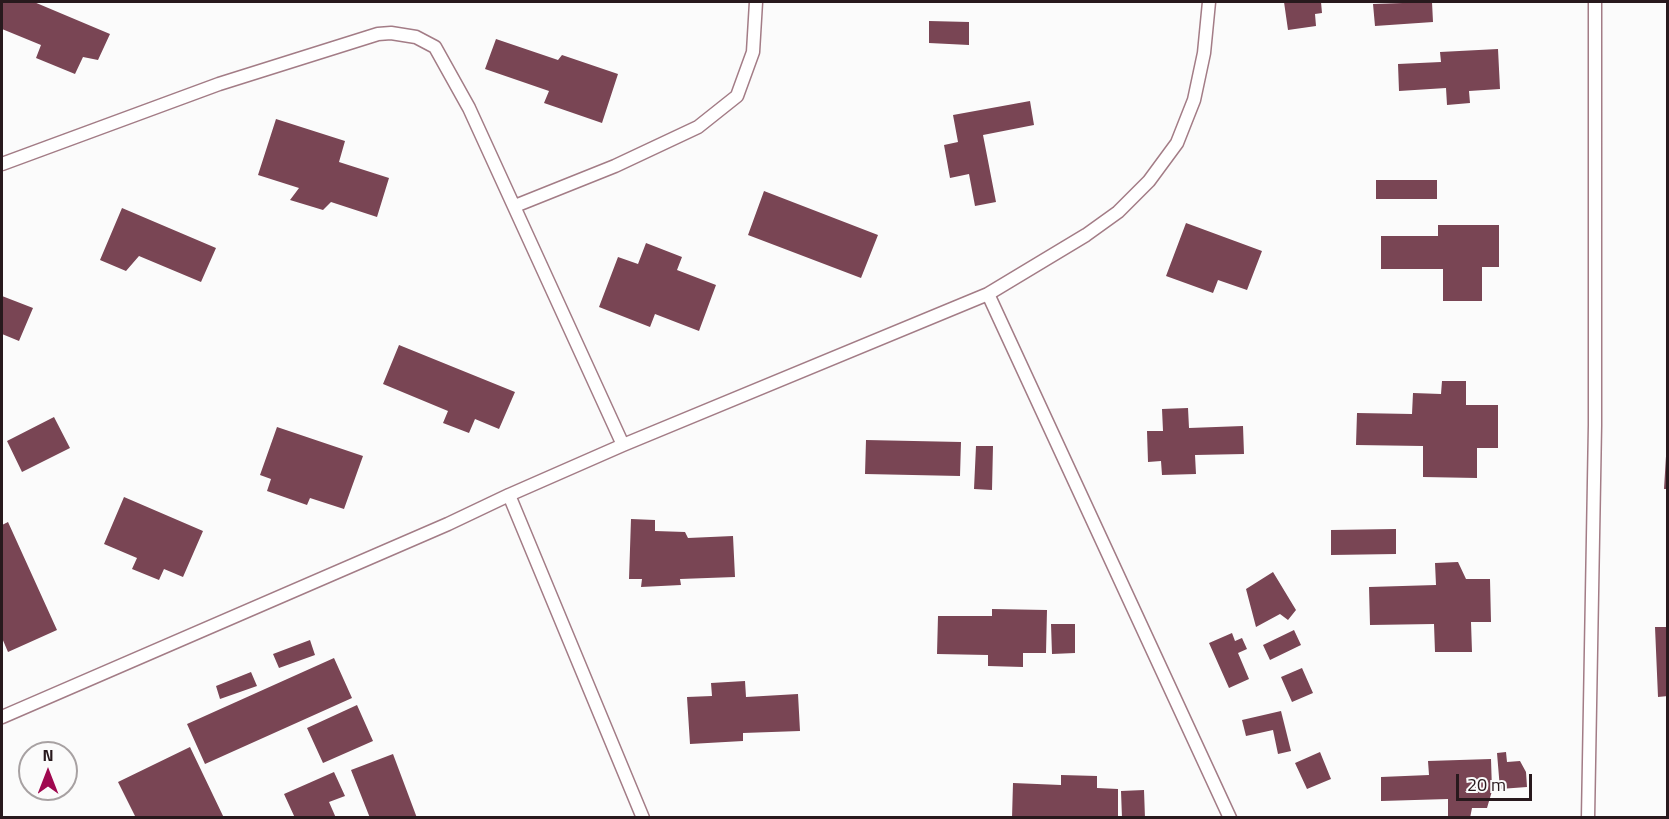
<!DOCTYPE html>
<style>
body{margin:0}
#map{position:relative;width:1669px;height:819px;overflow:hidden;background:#fbfbfb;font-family:"Titillium Web",sans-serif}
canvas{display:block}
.frame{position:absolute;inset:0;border:3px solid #28191d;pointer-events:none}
.north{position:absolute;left:18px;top:741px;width:60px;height:60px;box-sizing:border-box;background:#fbfbfb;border:2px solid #a7a1a2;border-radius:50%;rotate:0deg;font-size:16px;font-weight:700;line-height:24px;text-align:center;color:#28191d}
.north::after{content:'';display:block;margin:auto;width:21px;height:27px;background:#9f084f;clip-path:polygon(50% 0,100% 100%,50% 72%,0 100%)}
.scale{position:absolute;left:1456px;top:774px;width:76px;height:27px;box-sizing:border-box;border:3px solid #28191d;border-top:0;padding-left:8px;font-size:18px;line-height:21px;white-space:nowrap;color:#28191d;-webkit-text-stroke:4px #fbfbfb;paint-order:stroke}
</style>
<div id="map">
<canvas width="1669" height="819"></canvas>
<div class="frame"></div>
<div class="north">N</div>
<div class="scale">20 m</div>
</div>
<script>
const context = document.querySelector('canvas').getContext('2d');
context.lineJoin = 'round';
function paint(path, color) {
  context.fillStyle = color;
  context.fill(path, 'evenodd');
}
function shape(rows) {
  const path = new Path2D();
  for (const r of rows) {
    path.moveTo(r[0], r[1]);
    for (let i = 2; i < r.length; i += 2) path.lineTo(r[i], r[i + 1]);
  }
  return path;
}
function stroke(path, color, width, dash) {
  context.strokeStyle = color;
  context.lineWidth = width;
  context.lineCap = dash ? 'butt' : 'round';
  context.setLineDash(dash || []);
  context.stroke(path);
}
paint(shape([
 [2,2,34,2,110,34,98,60,83,57,75,74,36,58,41,45,2,29],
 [1284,2,1321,2,1322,13,1315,14,1316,26,1288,30],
 [1432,2,1433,22,1375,26,1373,4],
 [929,21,969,22,969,45,929,43],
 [496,39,558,60,562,55,618,74,602,123,544,103,549,91,485,69],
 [1498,49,1500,89,1469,91,1470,103,1447,105,1446,88,1399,91,1398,64,1441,62,1440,52],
 [1030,101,1034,125,983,135,996,202,975,206,969,174,950,178,944,145,958,142,953,115],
 [276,119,345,141,339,162,389,178,377,217,331,202,323,210,290,200,299,188,258,175],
 [1376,180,1437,180,1437,199,1376,199],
 [764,191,878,235,861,278,748,235],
 [122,208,216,248,201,282,139,256,126,271,100,260],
 [1186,223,1262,251,1247,290,1218,280,1213,293,1166,276],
 [1438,225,1499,225,1499,267,1482,267,1482,301,1443,301,1443,269,1381,269,1381,236,1438,236],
 [646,243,682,257,677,270,716,285,699,331,655,314,650,327,599,307,618,257,638,264],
 [2,296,33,308,19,341,2,334],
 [399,345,515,392,499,429,475,419,469,433,443,423,448,411,383,384],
 [1442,381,1466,381,1466,405,1498,405,1498,448,1477,448,1477,478,1423,477,1423,446,1356,445,1357,413,1412,414,1413,393,1441,394],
 [1188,408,1189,428,1243,426,1244,454,1195,455,1196,474,1162,475,1161,461,1148,462,1147,431,1163,431,1162,409],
 [54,417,70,448,22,472,7,441],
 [277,427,363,456,344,509,310,498,307,505,267,491,271,479,260,475],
 [866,440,961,442,960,476,865,474],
 [976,446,993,446,992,490,974,489],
 [1666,456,1668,456,1668,489,1664,489],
 [124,497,203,531,183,577,164,569,159,580,132,569,137,558,104,544],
 [631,519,655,520,655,531,685,532,688,538,733,536,735,577,680,579,681,585,641,587,642,579,629,579],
 [8,522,57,630,8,652,2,638,2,525],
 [1396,529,1396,554,1331,555,1331,530],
 [1458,562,1466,579,1490,579,1491,622,1471,622,1472,652,1435,652,1434,624,1370,625,1369,587,1436,585,1435,563],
 [1273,572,1296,610,1288,620,1280,614,1256,627,1246,589],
 [992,609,1047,610,1046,653,1023,653,1023,667,988,666,988,655,937,654,938,616,992,616],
 [1051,624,1075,624,1075,653,1052,654],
 [1655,627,1668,627,1668,696,1658,697],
 [1294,630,1301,645,1270,660,1263,645],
 [1232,633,1235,641,1242,638,1247,649,1238,653,1249,679,1229,688,1209,643],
 [310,640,315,655,279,668,273,654],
 [334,658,352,698,205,764,187,724],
 [1302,668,1313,693,1292,702,1281,677],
 [251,672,257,686,220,699,216,686],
 [745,681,746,697,798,694,800,731,743,733,743,741,690,744,687,697,712,696,711,683],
 [357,705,373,741,323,763,307,728],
 [1281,711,1291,751,1278,754,1273,730,1246,736,1242,720],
 [190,747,224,818,136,818,118,782],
 [1320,752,1331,779,1307,789,1295,763],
 [1506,752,1507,762,1520,761,1526,772,1527,787,1500,789,1497,753],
 [393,754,417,818,370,818,351,770],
 [1491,759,1492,791,1487,808,1472,808,1470,818,1448,818,1448,799,1381,801,1381,777,1429,775,1428,761],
 [334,772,345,796,329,802,336,818,295,818,284,794],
 [1061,775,1097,776,1097,788,1118,789,1118,818,1012,818,1013,783,1061,785],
 [1144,790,1145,818,1122,818,1121,791]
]), '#794554');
const lane = shape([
 [2,164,219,84,378,34,391,33,416,37,435,47,469,108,623,445],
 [515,206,615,166,698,127,737,96,753,52,756,2],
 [988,294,1230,818],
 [509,495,643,818],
 [2,717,448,524,509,495,623,445,988,294,1086,235,1118,212,1149,181,1177,143,1194,100,1204,53,1209,2],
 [1588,818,1595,425,1595,2]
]);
stroke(lane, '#a37c86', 15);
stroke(lane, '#fff', 12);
</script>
